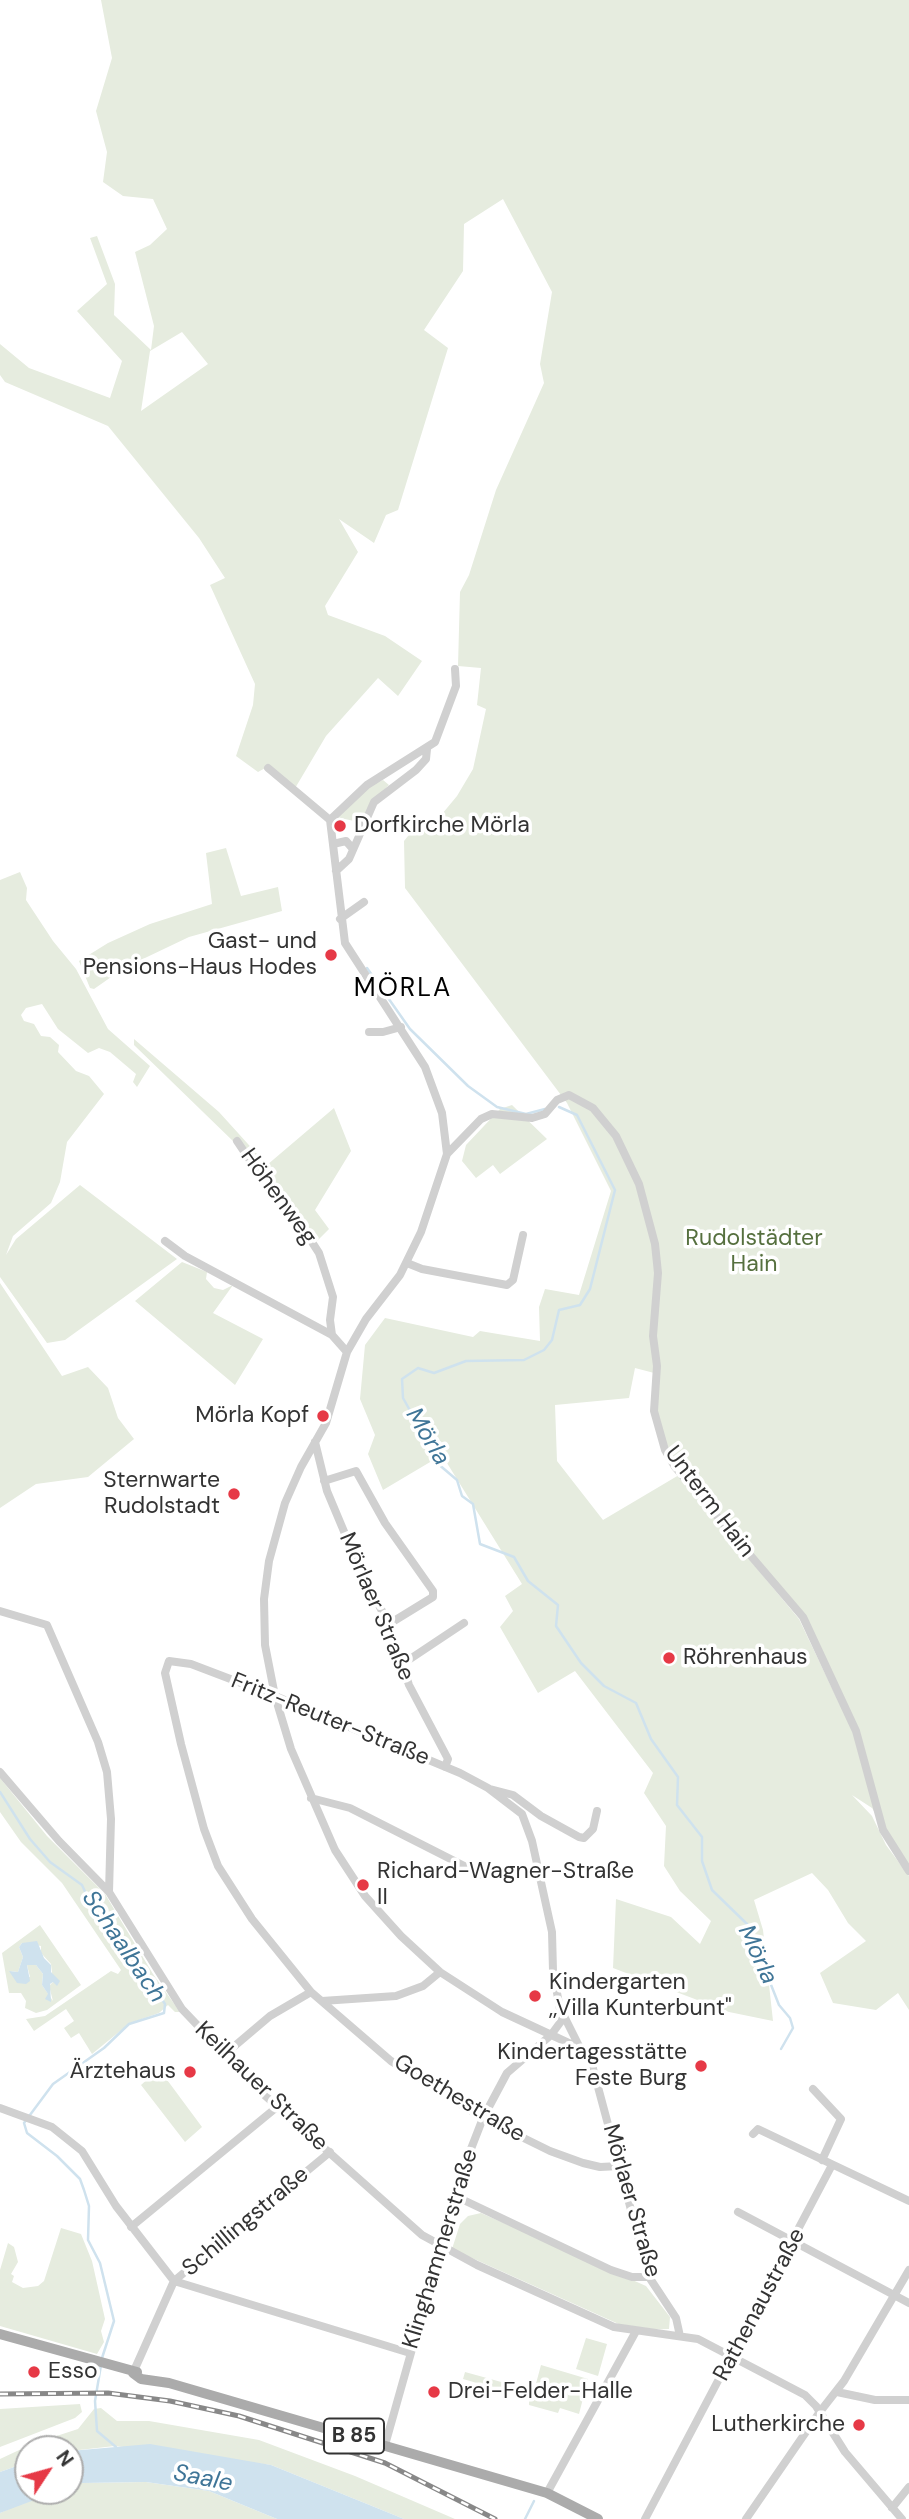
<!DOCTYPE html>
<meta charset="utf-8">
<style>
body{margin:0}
#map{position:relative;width:909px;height:2519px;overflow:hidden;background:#fff;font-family:"DM Sans",sans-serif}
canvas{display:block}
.north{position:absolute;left:14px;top:2435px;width:70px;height:70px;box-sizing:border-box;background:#fff;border:2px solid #adadad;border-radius:50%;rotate:54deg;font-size:19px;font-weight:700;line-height:28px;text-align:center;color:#333}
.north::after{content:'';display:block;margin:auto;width:24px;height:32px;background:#e63946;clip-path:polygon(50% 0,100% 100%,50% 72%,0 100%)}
</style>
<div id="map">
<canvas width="909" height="2519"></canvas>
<div class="north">N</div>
</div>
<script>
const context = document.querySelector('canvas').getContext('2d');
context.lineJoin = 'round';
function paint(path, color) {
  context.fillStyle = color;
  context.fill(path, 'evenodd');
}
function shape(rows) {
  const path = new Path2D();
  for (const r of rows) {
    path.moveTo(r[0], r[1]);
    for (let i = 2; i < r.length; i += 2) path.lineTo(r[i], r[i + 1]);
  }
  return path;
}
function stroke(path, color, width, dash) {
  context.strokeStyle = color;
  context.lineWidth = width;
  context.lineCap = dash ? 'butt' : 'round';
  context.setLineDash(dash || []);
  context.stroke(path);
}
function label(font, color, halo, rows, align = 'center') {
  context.font = font + ' "DM Sans",sans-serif';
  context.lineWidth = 7;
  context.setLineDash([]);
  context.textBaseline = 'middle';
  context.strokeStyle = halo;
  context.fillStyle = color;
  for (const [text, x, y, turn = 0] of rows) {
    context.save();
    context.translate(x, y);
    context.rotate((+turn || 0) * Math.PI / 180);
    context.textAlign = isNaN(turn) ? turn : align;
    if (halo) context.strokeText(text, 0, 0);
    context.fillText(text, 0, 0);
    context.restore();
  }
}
paint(shape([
 [101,0,909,0,909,1866,872,1808,852,1795,872,1816,886,1845,909,1876,909,2010,898,1993,876,2010,833,2003,820,1973,866,1941,848,1923,828,1890,812,1873,754,1900,763,1930,773,2021,729,2012,613,1968,616,1899,671,1917,700,1944,711,1921,680,1891,664,1866,666,1826,644,1793,653,1773,575,1671,538,1693,500,1627,513,1611,505,1596,522,1584,442,1455,383,1490,368,1454,375,1435,360,1399,365,1345,385,1318,473,1337,480,1331,540,1341,539,1307,545,1289,579,1295,611,1191,567,1103,405,888,404,841,412,831,437,820,457,796,473,769,486,709,477,705,481,668,458,666,460,592,469,575,496,490,544,383,540,364,552,292,503,199,464,224,463,271,424,330,448,348,398,510,386,515,374,543,339,519,358,552,325,606,328,615,385,636,422,661,398,696,378,678,326,736,294,790,267,767,258,772,236,756,253,705,255,684,210,585,225,578,199,538,108,426,5,382,0,375,0,344,29,368,110,398,122,361,77,311,107,284,90,238,97,236,115,284,114,315,151,350,154,326,135,252,150,245,167,229,153,199,123,196,103,182,107,152,96,111,112,58],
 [182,332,208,364,141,411,150,351],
 [635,1368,658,1374,657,1422,669,1452,804,1616,841,1707,799,1619,679,1475,603,1520,557,1461,555,1405,629,1398],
 [383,780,389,785,373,800,363,823,336,817,368,787],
 [226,848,241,896,278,887,282,911,189,937,124,968,94,989,90,988,79,961,108,943,150,924,212,904,206,853],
 [20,872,27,888,26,900,53,941,76,969,108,1029,150,1066,137,1087,133,1082,136,1074,110,1052,99,1048,88,1053,58,1029,42,1004,26,1008,21,1015,24,1021,34,1024,41,1036,50,1037,59,1045,58,1052,76,1071,89,1076,104,1094,67,1142,60,1182,51,1203,13,1236,6,1255,16,1239,80,1185,177,1259,65,1340,47,1343,0,1277,0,880],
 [134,1039,219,1112,267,1165,334,1108,351,1151,315,1210,329,1229,316,1242,236,1144,134,1045],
 [512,1105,547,1139,500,1174,493,1165,476,1178,462,1161,466,1145,500,1109],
 [182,1262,207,1272,206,1279,214,1288,223,1290,233,1285,213,1313,263,1339,235,1385,135,1301],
 [0,1283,62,1376,88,1367,108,1388,118,1418,134,1439,88,1477,36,1484,0,1508],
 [0,1778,47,1836,105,1894,153,1974,180,2012,175,2012,168,2005,159,2013,130,2023,92,2054,79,2033,71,2038,64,2028,74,2021,66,2009,34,2031,26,2019,45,2016,111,1971,118,1974,121,1970,62,1883,21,1842,0,1812],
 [40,1925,81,1985,47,2010,36,2013,25,2008,26,2001,21,1993,9,1993,2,1953],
 [22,1943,41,1946,41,1953,51,1964,53,1982,49,1986,53,2001,42,1985,43,1974,36,1965,27,1965,30,1977,9,1971,18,1972,23,1957,19,1947],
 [159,2069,202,2127,185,2142,141,2085],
 [481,2213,646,2286,670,2317,669,2329,632,2330,452,2249,460,2224,468,2216],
 [61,2228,81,2234,92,2261,105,2319,101,2331,104,2342,97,2354,0,2326,0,2270,8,2243,14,2247,18,2262,11,2274,14,2276,12,2282,23,2288,38,2286,44,2281],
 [586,2338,607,2344,598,2376,576,2369],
 [541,2365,588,2379,579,2414,560,2408,558,2413,529,2405,529,2398,463,2379,465,2372,534,2391],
 [80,2404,82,2412,75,2418,0,2447,0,2409],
 [101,2408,117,2421,149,2421,259,2440,355,2476,455,2519,404,2519,271,2465,115,2446,70,2451,28,2449,28,2462,0,2472,0,2459,32,2444,78,2429,94,2409],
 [146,2482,209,2491,277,2519,0,2519,0,2513,27,2501,58,2491,70,2491,70,2487,81,2483]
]), '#e6ecdf');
paint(shape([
 [37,1941,44,1958,51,1965,51,1972,60,1981,57,1986,53,1982,50,1984,51,2002,45,1999,48,1994,42,1985,43,1974,36,1965,27,1965,30,1981,26,1984,17,1983,9,1971,18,1972,23,1957,19,1947,22,1943],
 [150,2444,271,2465,404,2519,277,2519,209,2491,146,2482,82,2483,70,2487,70,2451],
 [28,2462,28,2491,58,2491,0,2513,0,2472]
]), '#cfe2ee');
stroke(shape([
 [367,968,410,1029,468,1086,497,1107,526,1114,545,1109],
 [559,1107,577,1115,615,1190,590,1289,580,1305,559,1310,552,1340,544,1350,524,1360,466,1361,434,1373,418,1368,402,1379,403,1398,412,1414,428,1428,437,1463,457,1480,462,1496,473,1504,480,1544,514,1557,528,1581,558,1605,556,1626,581,1663,604,1686,636,1703,651,1739,678,1777,677,1805,702,1837,702,1861,712,1890,747,1924,779,2005,790,2018,793,2028,781,2049],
 [0,1792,30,1839,50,1862,82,1885,93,1909,134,1960,136,1971,147,1977,165,2004,164,2013,129,2024,104,2048,53,2084,24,2123,27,2133,57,2156,80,2179,84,2190,89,2206,88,2240,100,2263,114,2321,102,2358],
 [101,2365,95,2401,97,2431,116,2447],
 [525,2519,534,2501]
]), '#cfe2ee', 2.5);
stroke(shape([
 [455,669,456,686,435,742,367,785,330,820,345,943,425,1067,442,1113,447,1154,421,1232,400,1275,366,1319,347,1352,326,1423,301,1467,285,1503,269,1561,264,1599,265,1645,275,1696,291,1749,335,1850,365,1896,401,1936,440,1972,502,2012,573,2045,591,2061,649,2277,676,2318,680,2336],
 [268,768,330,820],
 [333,844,346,841,353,849],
 [336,871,349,859,374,802,416,770,426,759,427,749],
 [340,919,364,902],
 [369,1032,383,1032,401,1027],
 [237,1141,272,1193,297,1219,319,1253,333,1297,330,1320,332,1335],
 [447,1154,481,1119,492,1114,532,1118,545,1114,557,1100,569,1095,593,1108,616,1136,639,1184,655,1244,658,1273,653,1336,657,1366,654,1411,665,1450,675,1467,803,1617,856,1731,883,1830,909,1871],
 [165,1241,185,1256,332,1335,347,1352],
 [407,1263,422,1269,507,1285,513,1280,523,1235],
 [315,1442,327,1491,361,1572,389,1624,409,1685,448,1759,445,1767],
 [324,1481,356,1471,385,1523,433,1591,433,1597,389,1624],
 [0,1611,47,1625,98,1742,107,1772,111,1819,109,1892],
 [401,1665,464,1623],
 [0,1772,59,1841,109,1892,182,2009,261,2092,422,2235,477,2265,614,2327,698,2339,805,2395,816,2406,845,2452,902,2519],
 [490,1789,513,1795,541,1816,579,1837,584,1838,593,1829,597,1811],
 [311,1798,350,1808,482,1875],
 [322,2001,396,1996,423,1986,440,1972],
 [563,2014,580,2048],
 [224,2055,270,2016,311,1992],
 [813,2089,841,2119,822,2160],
 [0,2108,52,2127,82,2151,116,2206,174,2281,410,2353],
 [753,2134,758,2129,909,2201],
 [455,2196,611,2270,632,2277,649,2277],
 [738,2212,909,2303],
 [131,2227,277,2107],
 [133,2373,174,2281,330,2152],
 [837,2392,875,2400,909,2400],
 [385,2445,462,2172,483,2118,507,2073,551,2035,562,2020,553,1971,552,1932,532,1841,522,1814,488,1788,460,1773,275,1696,191,1664,169,1661,165,1673,181,1744,204,1829,218,1866,252,1919,311,1992,391,2061,483,2118,550,2151,583,2163,600,2167,620,2166],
 [547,2493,635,2333],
 [892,2508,909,2487],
 [645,2519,832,2165],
 [746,2519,819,2413,844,2381,909,2270]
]), '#d0d0d0', 8);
stroke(shape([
 [0,2334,137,2372],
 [133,2373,141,2379,169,2383,547,2493,598,2519]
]), '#ababab', 10);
const rail = shape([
 [0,2394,108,2393,170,2401,239,2416,385,2463,495,2519]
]);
stroke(rail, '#888', 5);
stroke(rail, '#fff', 2.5, [8]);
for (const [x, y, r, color] of [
 [340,826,7,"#e63946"],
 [331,955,7,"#e63946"],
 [323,1416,7,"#e63946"],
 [234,1494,7,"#e63946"],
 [669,1658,7,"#e63946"],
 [363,1885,7,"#e63946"],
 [535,1996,7,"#e63946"],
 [701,2066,7,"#e63946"],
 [190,2072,7,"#e63946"],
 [34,2372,7,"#e63946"],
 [434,2392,7,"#e63946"],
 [859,2425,7,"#e63946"]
]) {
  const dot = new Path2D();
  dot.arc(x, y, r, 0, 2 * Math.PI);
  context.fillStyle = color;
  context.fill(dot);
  stroke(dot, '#fff', 2.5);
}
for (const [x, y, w] of [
 [354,2436,60]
]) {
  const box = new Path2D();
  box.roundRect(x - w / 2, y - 17.5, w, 35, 5);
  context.fillStyle = '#fff';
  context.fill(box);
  stroke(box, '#333', 2);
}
label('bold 21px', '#333', null, [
 ["B 85",354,2436]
]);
label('23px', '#333', '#fff', [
 ["Dorfkirche Mörla",354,826],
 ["Gast- und",317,942,"right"],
 ["Pensions-Haus Hodes",317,968,"right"],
 ["Mörla Kopf",309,1416,"right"],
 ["Sternwarte",220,1481,"right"],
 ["Rudolstadt",220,1507,"right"],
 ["Röhrenhaus",683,1658],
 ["Richard-Wagner-Straße",377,1872],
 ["II",377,1898],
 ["Kindergarten",549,1983],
 [",,Villa Kunterbunt\"",549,2009],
 ["Kindertagesstätte",687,2053,"right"],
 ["Feste Burg",687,2079,"right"],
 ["Ärztehaus",176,2072,"right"],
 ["Esso",48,2372],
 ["Drei-Felder-Halle",448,2392],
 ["Lutherkirche",845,2425,"right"]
], 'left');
label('23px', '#333', '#fff', [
 ["Höhenweg",278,1197,54],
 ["Unterm Hain",709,1502,53],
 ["Mörlaer Straße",376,1607,67],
 ["Fritz-Reuter-Straße",330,1720,22],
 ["Keilhauer Straße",261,2087,44],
 ["Goethestraße",459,2099,31],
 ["Mörlaer Straße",631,2201,74],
 ["Schillingstraße",246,2222,-40],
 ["Klinghammerstraße",441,2249,-73],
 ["Rathenaustraße",760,2305,-62]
]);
label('23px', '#56703f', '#fff', [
 ["Rudolstädter",754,1239],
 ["Hain",754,1265]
]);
label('italic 24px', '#3f7597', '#fff', [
 ["Mörla",427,1437,59],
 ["Schaalbach",123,1947,56],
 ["Mörla",757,1955,65],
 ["Saale",203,2479,11]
]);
context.letterSpacing = '2px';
label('26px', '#000', '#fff', [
 ["MÖRLA",403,989]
]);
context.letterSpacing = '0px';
</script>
